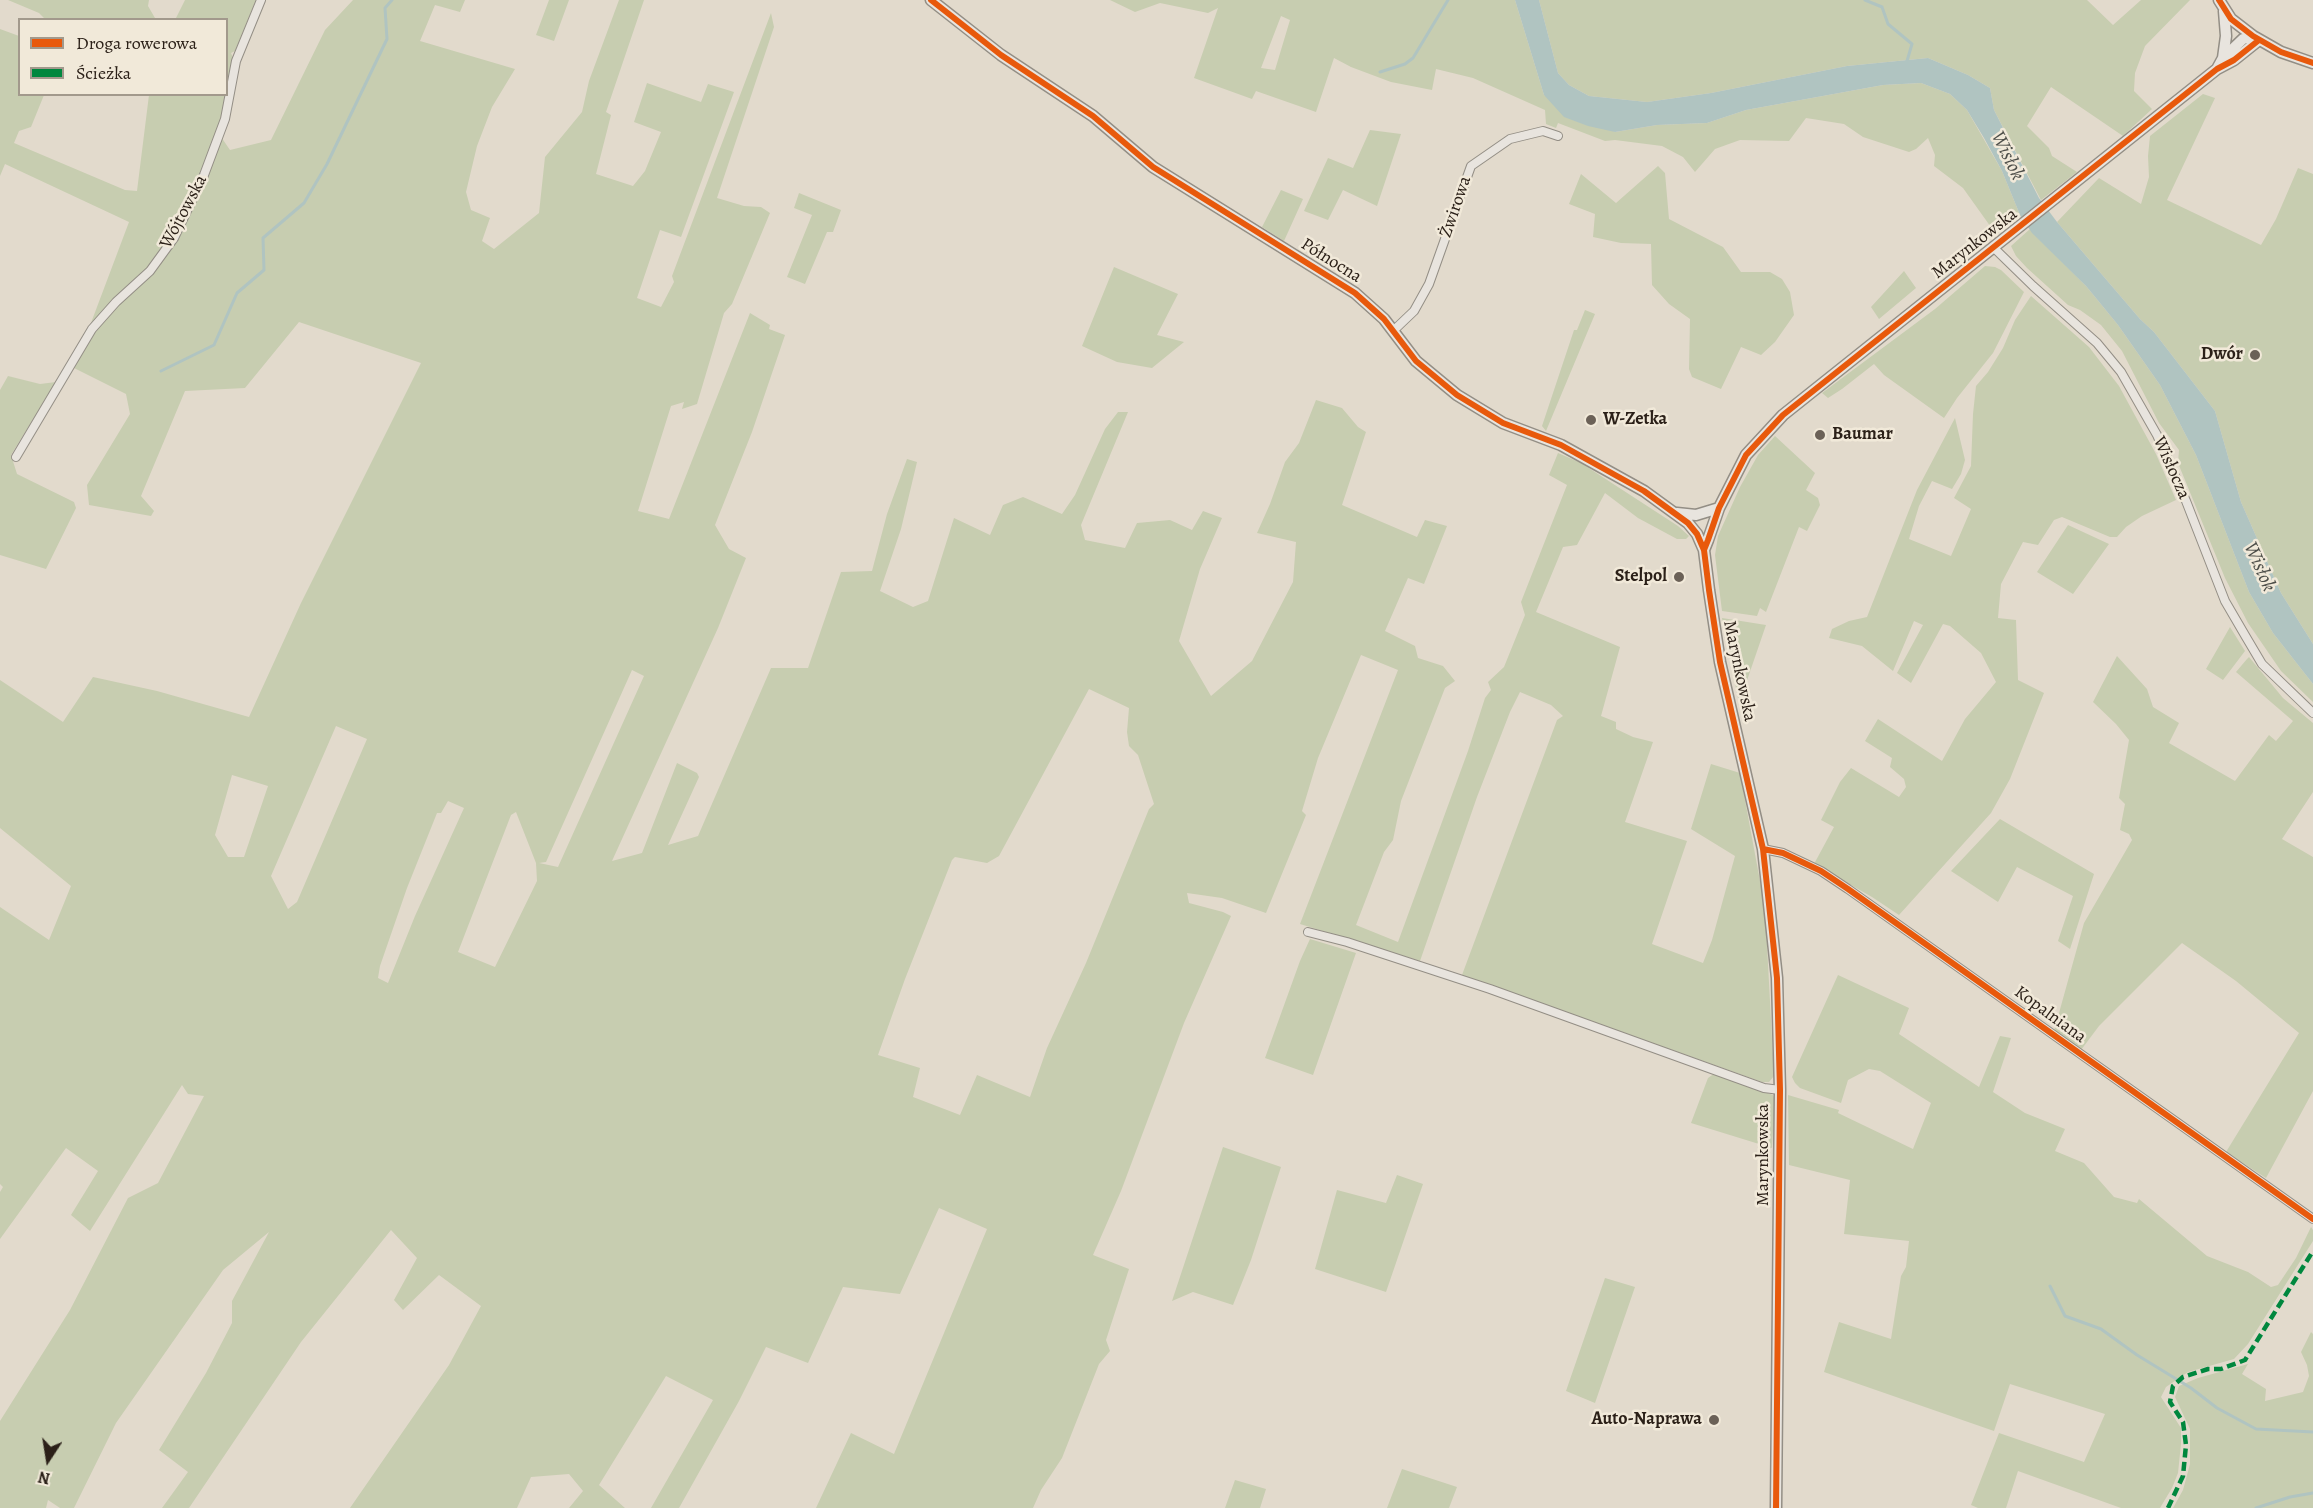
<!DOCTYPE html>
<meta charset="utf-8">
<style>
body{margin:0}
#map{position:relative;width:2313px;height:1508px;overflow:hidden;background:#e2dacc;font-family:Alegreya,serif}
canvas{display:block}
.legend{position:absolute;left:18px;top:18px;width:210px;height:78px;box-sizing:border-box;background:#f1e9d9;border:2px solid #a2998c;margin:0;padding:8px 10px;list-style:none;font-size:18px;color:#2b2018}
.legend li{display:flex;align-items:center;gap:12px;height:30px}
.legend b{width:30px;border:2px solid #a2998c}
.north{position:absolute;left:18px;top:1430px;width:60px;height:60px;-webkit-text-stroke:4px #f1e9d9;paint-order:stroke;rotate:192deg;font-size:16px;font-weight:700;line-height:24px;text-align:center;color:#2b2018}
.north::after{content:'';display:block;margin:auto;width:21px;height:27px;background:#2b2018;clip-path:polygon(50% 0,100% 100%,50% 72%,0 100%)}
</style>
<div id="map">
<canvas width="2313" height="1508"></canvas>
<ul class="legend">
<li><b style="height:8px;background:#e8590c"></b>Droga rowerowa</li>
<li><b style="height:8px;background:#00873e"></b>Ścieżka</li>
</ul>
<div class="north">N</div>
</div>
<script>
const context = document.querySelector('canvas').getContext('2d');
context.lineJoin = 'round';
function paint(path, color) {
  context.fillStyle = color;
  context.fill(path, 'evenodd');
}
function shape(rows) {
  const path = new Path2D();
  for (const r of rows) {
    path.moveTo(r[0], r[1]);
    for (let i = 2; i < r.length; i += 2) path.lineTo(r[i], r[i + 1]);
  }
  return path;
}
function stroke(path, color, width, dash) {
  context.strokeStyle = color;
  context.lineWidth = width;
  context.lineCap = dash ? 'butt' : 'round';
  context.setLineDash(dash || []);
  context.stroke(path);
}
function label(font, color, halo, rows, align = 'center') {
  context.font = font + ' Alegreya,serif';
  context.lineWidth = 5;
  context.setLineDash([]);
  context.textBaseline = 'middle';
  context.strokeStyle = halo;
  context.fillStyle = color;
  for (const [text, x, y, turn = 0] of rows) {
    context.save();
    context.translate(x, y);
    context.rotate((+turn || 0) * Math.PI / 180);
    context.textAlign = isNaN(turn) ? turn : align;
    if (halo) context.strokeText(text, 0, 0);
    context.fillText(text, 0, 0);
    context.restore();
  }
}
paint(shape([
 [8,0,149,0,148,6,155,18,161,19,45,19,39,13],
 [185,0,256,0,235,51,231,53,233,58,229,85,227,85,226,20,175,20],
 [353,0,465,0,460,12,435,5,420,41,515,69,492,107,477,146,466,192,471,210,490,218,482,241,494,249,539,213,545,157,582,112,589,81,619,0,644,0,606,112,611,115,596,174,633,186,645,171,661,132,634,122,647,83,701,102,708,84,734,92,681,237,660,230,637,298,661,307,674,282,672,276,771,13,774,27,717,198,744,206,761,207,770,213,732,304,724,313,697,404,682,409,684,402,671,406,638,511,669,519,750,313,770,325,769,329,785,335,752,432,715,525,729,549,746,558,718,628,612,861,642,853,677,763,697,773,699,777,668,845,698,836,771,668,808,668,841,572,872,571,887,514,907,459,917,462,901,529,880,591,913,607,928,601,954,518,990,535,1003,505,1023,497,1062,514,1075,495,1105,429,1118,412,1128,412,1081,525,1085,540,1125,548,1137,523,1170,520,1192,530,1203,511,1222,518,1200,569,1179,641,1211,696,1252,661,1293,582,1296,542,1257,533,1270,504,1285,462,1299,443,1316,400,1342,408,1358,427,1366,432,1342,505,1417,537,1425,520,1447,526,1424,584,1408,578,1385,631,1415,646,1418,658,1443,666,1455,681,1445,688,1401,801,1393,840,1384,852,1356,925,1398,942,1468,751,1485,698,1491,690,1488,682,1504,667,1525,615,1521,602,1567,485,1549,475,1558,453,1581,463,1678,526,1689,536,1686,539,1677,539,1638,518,1605,493,1577,545,1563,547,1536,612,1620,647,1601,716,1616,722,1616,729,1633,737,1653,742,1625,822,1687,841,1652,944,1703,963,1712,940,1735,856,1691,829,1711,764,1740,773,1765,908,1774,1076,1769,1082,1762,1082,1462,975,1557,720,1563,716,1551,705,1520,692,1510,712,1477,797,1420,961,1300,924,1398,670,1361,655,1318,758,1302,811,1306,815,1266,913,1222,898,1187,893,1189,903,1223,912,1231,916,1184,1023,1121,1191,1093,1255,1129,1269,1106,1340,1110,1351,1099,1364,1062,1458,1041,1490,1033,1508,816,1508,851,1433,894,1454,987,1229,939,1208,900,1294,843,1287,808,1363,766,1347,739,1401,679,1508,651,1508,713,1400,666,1376,599,1485,625,1508,569,1508,583,1491,569,1474,531,1477,517,1508,350,1508,449,1365,481,1306,439,1275,403,1310,394,1300,417,1258,391,1230,301,1342,189,1508,162,1508,188,1472,159,1450,206,1373,232,1323,232,1301,269,1232,223,1270,116,1423,74,1508,60,1508,48,1500,46,1508,0,1508,0,1421,70,1310,128,1198,158,1183,204,1096,188,1094,182,1085,90,1231,71,1215,98,1171,66,1148,0,1239,0,1192,3,1187,0,1184,0,907,49,940,71,886,0,828,0,680,63,722,93,677,157,691,249,717,301,603,421,363,299,322,245,388,185,391,141,496,154,511,151,516,89,505,87,485,130,414,126,394,74,368,129,222,5,164,0,176,0,29,19,36,20,94,44,95,31,127,19,131,14,143,125,190,137,191,149,95,227,94,217,131,230,150,271,140,325,30],
 [632,670,644,676,558,867,539,863,546,862],
 [1089,689,1129,708,1127,732,1129,746,1138,755,1154,804,1149,809,1086,963,1047,1048,1030,1097,977,1075,960,1115,913,1097,920,1068,878,1055,905,979,952,860,955,857,987,863,999,856],
 [336,726,367,739,297,902,288,909,271,876],
 [232,775,268,786,244,857,228,857,215,835],
 [448,801,464,808,415,916,388,983,378,978,380,966,407,888,437,813,441,813],
 [516,812,536,863,537,881,495,967,458,952,511,815],
 [549,0,569,0,554,41,536,35],
 [1110,0,1515,0,1544,95,1615,132,1657,125,1707,123,1746,110,1883,85,1921,83,1950,94,1967,110,2002,171,2020,215,1998,233,1993,230,1963,188,1934,166,1935,155,1928,138,1916,149,1909,152,1863,137,1844,124,1806,118,1789,141,1740,140,1715,149,1695,172,1683,157,1662,146,1615,140,1605,141,1558,123,1556,128,1546,124,1545,110,1473,78,1436,69,1432,90,1391,82,1351,67,1334,58,1316,112,1256,91,1252,99,1194,78,1218,8,1208,13,1160,3,1135,12],
 [1281,16,1290,20,1275,70,1261,68],
 [1539,0,2087,0,2113,25,2141,0,2190,0,2145,46,2135,73,2134,91,2152,109,2123,136,2051,87,2027,126,2049,148,2052,156,2077,172,2041,200,1994,110,1990,88,1968,75,1928,58,1847,66,1711,93,1647,102,1589,96,1569,85,1558,73],
 [2203,94,2215,98,2167,200,2261,245,2276,219,2298,168,2313,174,2313,644,2281,593,2241,502,2215,411,2154,332,2140,319,2057,222,2099,178,2141,204,2149,177,2148,156,2150,136],
 [1370,130,1401,134,1377,206,1343,190,1328,220,1304,211,1328,158,1353,168],
 [1658,166,1665,173,1669,219,1723,247,1741,272,1770,272,1782,279,1790,292,1794,315,1775,342,1761,355,1741,347,1721,389,1692,377,1689,369,1690,319,1669,304,1652,285,1651,244,1621,243,1593,237,1595,214,1569,204,1581,174,1616,203],
 [1281,190,1303,199,1284,241,1262,227],
 [799,193,841,210,833,232,827,232,805,284,787,277,812,215,794,208],
 [2030,229,2086,286,2118,325,2160,385,2196,455,2249,592,2273,633,2313,684,2313,702,2281,671,2248,623,2225,578,2178,463,2179,450,2159,423,2122,351,2101,325,2080,310,2068,305,2027,268,2016,256,2011,246],
 [1985,266,1995,267,2001,270,2024,292,1993,353,1957,398,1944,418,1884,375,1874,364,1842,389,1828,398,1822,393,1935,309],
 [1114,267,1178,294,1157,335,1184,342,1152,368,1117,362,1082,346],
 [1904,271,1916,288,1879,319,1871,307],
 [2031,296,2089,347,2119,386,2156,454,2176,500,2142,516,2126,527,2117,537,2110,537,2062,517,2054,520,2038,545,2023,542,2001,584,1998,618,2016,620,2018,680,2044,693,2010,779,1991,813,1899,915,1872,897,1814,864,1834,827,1821,820,1840,782,1851,768,1899,797,1906,787,1904,779,1890,767,1892,758,1865,741,1878,719,1942,761,1965,719,1996,682,1981,653,1950,626,1943,624,1911,683,1897,673,1923,625,1914,621,1893,671,1862,646,1829,638,1832,629,1849,621,1867,617,1917,490,1955,418,1965,460,1961,474,1952,489,1932,481,1919,506,1909,539,1951,556,1971,509,1954,498,1971,466,1973,414,1976,386,1988,372,2003,348,2015,320],
 [1585,310,1595,314,1546,431,1542,426,1574,330,1577,330],
 [8,376,40,384,56,382,11,455,17,474,74,502,76,508,46,569,0,555,0,390],
 [1775,436,1815,473,1806,490,1818,498,1820,505,1807,531,1799,527,1766,612,1760,608,1757,616,1722,611,1715,555,1718,536,1740,487,1758,455],
 [2068,525,2109,544,2073,594,2037,572],
 [1722,618,1766,625,1742,695,1738,698],
 [2230,627,2245,651,2223,680,2206,669],
 [2117,656,2147,689,2153,707,2179,723,2169,743,2235,781,2269,735,2276,741,2293,721,2236,672,2247,659,2249,657,2283,698,2313,723,2313,792,2282,839,2313,857,2313,1091,2266,1178,2226,1152,2299,1033,2236,981,2182,943,2099,1026,2081,1050,2054,1031,2084,923,2132,840,2129,834,2120,830,2125,804,2119,798,2129,740,2116,724,2093,702],
 [2000,819,2094,874,2070,949,2058,941,2073,896,2017,867,1998,902,1951,871],
 [1310,939,1356,953,1313,1075,1265,1058,1300,961],
 [1838,975,1909,1008,1899,1034,1979,1087,2000,1036,2011,1038,1993,1092,2025,1113,2065,1129,2055,1151,2084,1163,2114,1197,2137,1203,2139,1199,2207,1256,2248,1272,2271,1287,2278,1285,2296,1258,2311,1227,2313,1230,2313,1241,2248,1344,2234,1359,2188,1372,2166,1387,2161,1397,2181,1428,2181,1444,2178,1473,2172,1488,2160,1508,2121,1508,2018,1471,2006,1508,1978,1508,1971,1505,1999,1433,2084,1462,2105,1414,2010,1384,1994,1431,1824,1372,1839,1322,1891,1339,1901,1276,1906,1267,1909,1241,1844,1234,1850,1180,1789,1165,1788,1095,1839,1110,1838,1113,1913,1149,1931,1103,1880,1071,1869,1069,1848,1080,1841,1103,1800,1088,1795,1083,1792,1077],
 [1715,1073,1773,1095,1775,1099,1772,1148,1691,1123,1708,1078],
 [1223,1147,1281,1167,1251,1260,1233,1305,1193,1292,1172,1301],
 [1397,1175,1423,1184,1386,1292,1315,1269,1337,1190,1386,1203],
 [1605,1278,1635,1287,1595,1403,1566,1391],
 [2311,1332,2313,1334,2313,1508,2173,1508,2183,1490,2190,1464,2190,1429,2175,1397,2179,1386,2198,1378,2248,1364,2242,1374,2266,1389,2265,1401,2303,1392,2309,1376,2307,1365,2301,1352],
 [1402,1469,1457,1487,1449,1508,1387,1508],
 [1235,1480,1266,1489,1260,1508,1225,1508]
]), '#c7cdb0');
paint(shape([
 [1515,0,1539,0,1558,73,1569,85,1589,96,1647,102,1711,93,1847,66,1928,58,1968,75,1990,88,1994,110,2039,198,2057,222,2140,319,2154,332,2215,411,2241,502,2281,593,2313,644,2313,684,2273,633,2249,592,2196,455,2160,385,2118,325,2086,286,2032,233,2020,215,2002,171,1984,138,1967,110,1950,94,1921,83,1883,85,1746,110,1707,123,1657,125,1615,132,1588,126,1564,117,1544,95]
]), '#b0c4c1');
stroke(shape([
 [1865,0,1882,7,1888,24,1912,44,1907,61],
 [1380,72,1405,64,1413,58,1448,0],
 [161,371,214,345,237,293,264,270,263,238,304,203,327,164,387,39,385,8,392,0],
 [2050,1286,2065,1316,2101,1329,2137,1355,2191,1388,2217,1408,2256,1429,2313,1432],
 [2256,1508,2290,1497,2313,1493]
]), '#b0c4c1', 3);
const minor = shape([
 [1994,248,2033,286,2097,343,2121,372,2157,435,2186,501,2225,601,2246,637,2262,664,2313,713],
 [1393,331,1414,311,1429,284,1471,166,1510,139,1543,131,1558,136],
 [16,457,92,329,116,302,150,271,174,238,204,175,225,119,236,61,261,0],
 [1763,849,1783,853,1821,871,1848,889,2313,1219],
 [1308,932,1347,942,1490,989,1764,1088,1780,1090]
]);
const tertiary = shape([
 [931,0,1001,55,1093,116,1153,167,1355,293,1384,319,1416,361,1457,395,1503,423,1561,445,1644,491,1688,523,1697,534,1704,550],
 [2219,0,2231,19,2253,36,2281,52,2313,63],
 [2223,58,2243,39,2253,36],
 [2217,69,2223,58,2226,36,2224,11],
 [1677,513,1696,515,1719,508],
 [1776,1508,1780,1090,1777,978,1763,849,1720,662,1709,590,1704,550,1708,540,1719,508,1746,455,1783,415,2217,69,2234,60,2259,40]
]);
stroke(minor, '#938e85', 10);
stroke(tertiary, '#938e85', 13);
stroke(minor, '#e8e4de', 8);
stroke(tertiary, '#e8e4de', 10);
stroke(shape([
 [2168,1508,2183,1476,2186,1445,2183,1422,2170,1402,2173,1386,2183,1377,2208,1369,2221,1369,2245,1360,2313,1251]
]), '#00873e', 4.5, [9, 4.5]);
stroke(shape([
 [931,0,1001,55,1093,116,1153,167,1355,293,1384,319,1416,361,1457,395,1503,423,1561,445,1644,491,1688,523,1697,534,1704,550],
 [2219,0,2231,19,2253,36,2281,52,2313,63],
 [1763,849,1783,853,1821,871,1848,889,2313,1219],
 [1776,1508,1780,1090,1777,978,1763,849,1720,662,1709,590,1704,550,1708,540,1719,508,1746,455,1783,415,2217,69,2234,60,2259,40]
]), '#e8590c', 6);
for (const [x, y, r, color] of [
 [2255,355,6,"#6b6157"],
 [1591,420,6,"#6b6157"],
 [1820,435,6,"#6b6157"],
 [1679,577,6,"#6b6157"],
 [1714,1420,6,"#6b6157"]
]) {
  const dot = new Path2D();
  dot.arc(x, y, r, 0, 2 * Math.PI);
  context.fillStyle = color;
  context.fill(dot);
  stroke(dot, '#f1e9d9', 2);
}
label('18px', '#2b2018', '#f1e9d9', [
 ["Żwirowa",1456,207,-71],
 ["Wójtowska",184,212,-62],
 ["Marynkowska",1975,244,-38],
 ["Północna",1331,261,32],
 ["Wisłocza",2171,468,66],
 ["Marynkowska",1739,671,78],
 ["Kopalniana",2050,1015,36],
 ["Marynkowska",1764,1155,-90]
]);
label('bold 18px', '#2b2018', '#f1e9d9', [
 ["Dwór",2243,355],
 ["W-Zetka",1603,420,"left"],
 ["Baumar",1832,435,"left"],
 ["Stelpol",1667,577],
 ["Auto-Naprawa",1702,1420]
], 'right');
label('italic 20px', '#4d4e49', '#f1e9d9', [
 ["Wisłok",2007,156,64],
 ["Wisłok",2259,567,66]
]);
</script>
